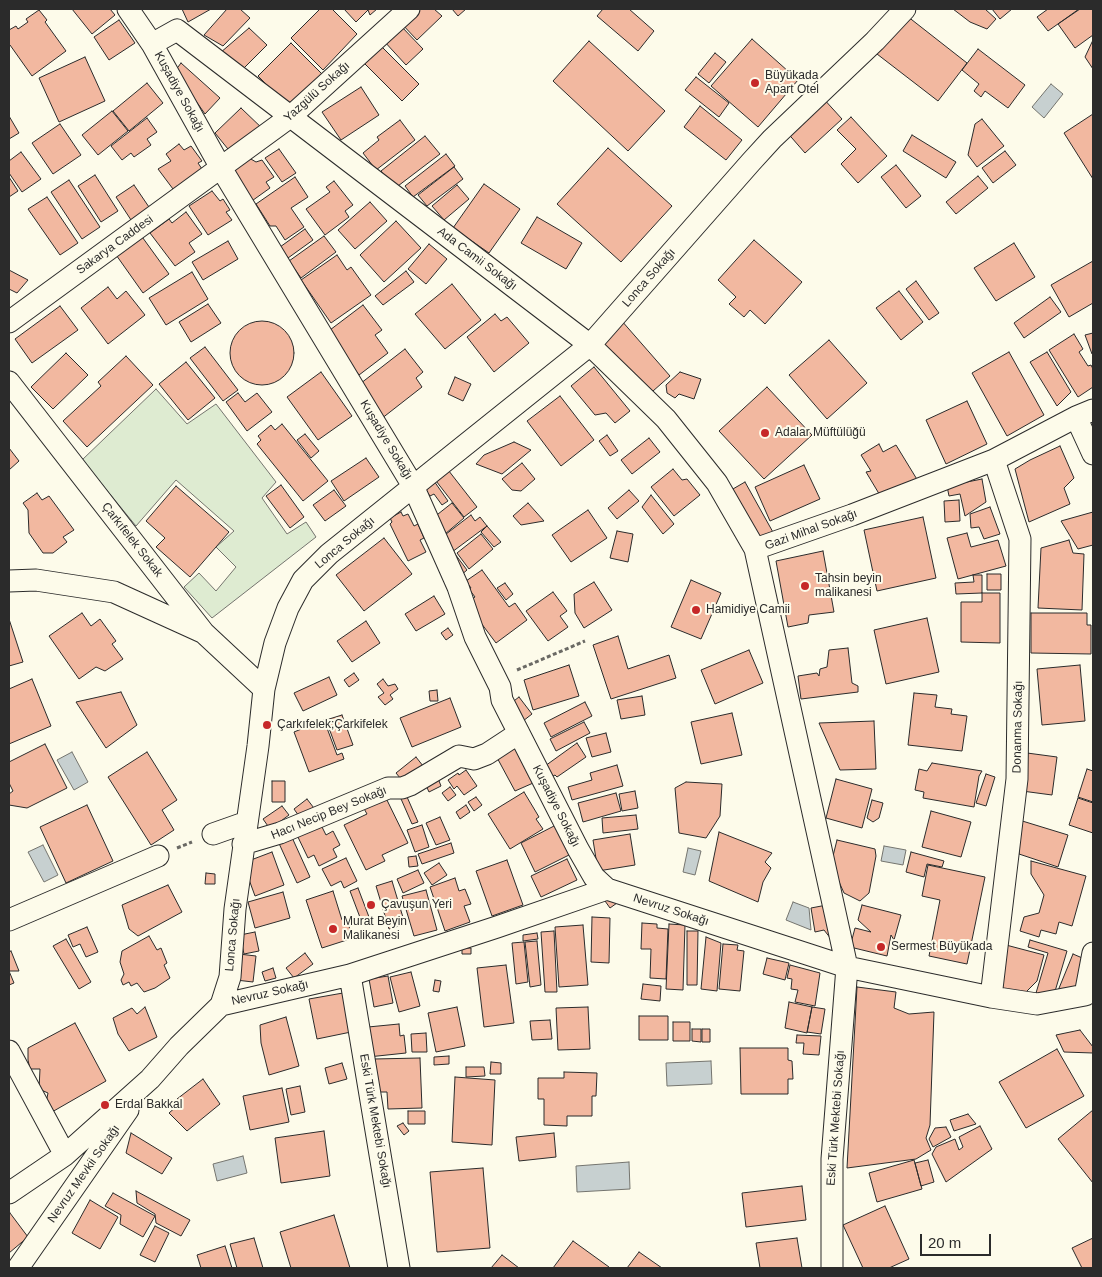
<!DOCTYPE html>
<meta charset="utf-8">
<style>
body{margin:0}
#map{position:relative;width:1102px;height:1277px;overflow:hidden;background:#fdfbea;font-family:Arial,sans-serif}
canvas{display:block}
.frame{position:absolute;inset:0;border:10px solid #2b2b2b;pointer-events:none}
.scale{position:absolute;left:920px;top:1234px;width:71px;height:22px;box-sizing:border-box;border:2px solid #2b2b2b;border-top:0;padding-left:6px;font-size:15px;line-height:18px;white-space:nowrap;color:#2b2b2b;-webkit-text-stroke:4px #fdfbea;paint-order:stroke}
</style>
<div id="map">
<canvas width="1102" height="1277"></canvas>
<div class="frame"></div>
<div class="scale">20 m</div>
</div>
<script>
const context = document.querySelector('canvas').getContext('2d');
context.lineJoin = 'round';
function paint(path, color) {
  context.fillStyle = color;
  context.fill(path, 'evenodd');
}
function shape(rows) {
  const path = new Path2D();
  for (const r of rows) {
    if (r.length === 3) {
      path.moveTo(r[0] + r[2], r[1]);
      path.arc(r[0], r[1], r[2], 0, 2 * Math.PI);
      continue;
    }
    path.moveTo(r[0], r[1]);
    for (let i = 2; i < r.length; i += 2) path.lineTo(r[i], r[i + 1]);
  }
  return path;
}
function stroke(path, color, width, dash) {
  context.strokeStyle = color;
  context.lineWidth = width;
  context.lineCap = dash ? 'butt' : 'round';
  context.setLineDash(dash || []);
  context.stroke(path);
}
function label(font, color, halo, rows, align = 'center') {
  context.font = font + ' Arial,sans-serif';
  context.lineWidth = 4;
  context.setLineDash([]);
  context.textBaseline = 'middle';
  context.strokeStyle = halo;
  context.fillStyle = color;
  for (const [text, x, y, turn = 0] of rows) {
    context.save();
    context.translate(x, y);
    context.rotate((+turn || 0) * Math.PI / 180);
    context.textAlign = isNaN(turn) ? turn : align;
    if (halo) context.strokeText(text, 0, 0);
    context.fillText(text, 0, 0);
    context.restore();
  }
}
const green = shape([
 [156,389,187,424,216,404,276,482,262,498,287,534,306,522,316,537,212,618,184,587,199,573,216,591,236,567,216,547,234,531,176,480,136,526,82,460,156,389]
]);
paint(green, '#deebd1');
stroke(green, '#74746e', 1);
const water = shape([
 [1051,84,1063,94,1044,118,1032,107,1051,84],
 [72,752,88,782,74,790,57,760,72,752],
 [43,845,58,875,44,882,28,852,43,845],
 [884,846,906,850,903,865,881,861,884,846],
 [688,848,701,851,695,875,683,872,688,848],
 [793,902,809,908,811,930,786,920,793,902],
 [711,1061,712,1084,667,1086,666,1063,711,1061],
 [243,1156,247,1173,217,1181,213,1164,243,1156],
 [629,1162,630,1189,577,1192,576,1166,629,1162]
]);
paint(water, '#c7d0d0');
stroke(water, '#74746e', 1);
const building = shape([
 [72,9,110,9,115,15,92,34,72,9],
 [182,9,211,9,188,22,182,9],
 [227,9,240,9,250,18,223,46,204,35,227,9],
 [320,9,332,9,357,34,323,70,291,38,320,9],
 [344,9,377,9,370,15,368,10,356,22,344,9],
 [413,9,434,9,442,16,417,40,400,22,413,9],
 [452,9,466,9,458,16,452,9],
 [603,9,629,9,654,31,638,51,597,16,603,9],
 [953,9,985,9,996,19,987,29,970,22,953,9],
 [992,9,1012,9,1000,19,992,9],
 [1048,9,1079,9,1048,31,1037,17,1048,9],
 [1080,9,1093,9,1093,35,1075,48,1058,24,1080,9],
 [39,10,47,20,45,22,66,51,32,76,10,45,9,46,9,30,16,26,18,29,28,22,26,19,39,10],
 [907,16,967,63,938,101,877,54,907,16],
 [119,20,135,43,109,60,94,37,119,20],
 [400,25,423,49,406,65,383,40,400,25],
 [249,28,267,45,240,72,220,53,249,28],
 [752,39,798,80,758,127,711,86,752,39],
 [1093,40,1093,69,1085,57,1093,40],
 [589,41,665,111,628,151,553,81,589,41],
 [291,43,324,76,291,109,258,76,291,43],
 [381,46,419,84,402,101,364,63,381,46],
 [978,49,1025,85,1008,108,985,91,981,97,974,91,979,84,962,70,978,49],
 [715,53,726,62,709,83,698,74,715,53],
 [85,57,105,101,59,122,39,78,85,57],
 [181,63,220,98,205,114,175,71,181,63],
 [696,77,729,103,719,117,685,90,696,77],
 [147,83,163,103,129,131,113,111,147,83],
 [361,87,379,115,341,140,322,112,361,87],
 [822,97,842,119,805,153,785,130,822,97],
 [700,106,742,140,726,160,684,127,700,106],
 [241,108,265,131,232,154,215,133,241,108],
 [112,111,128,131,98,155,82,135,112,111],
 [1093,114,1093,179,1064,133,1093,114],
 [9,116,19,133,9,139,9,116],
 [851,117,887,156,858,183,841,164,856,149,837,130,851,117],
 [147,118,157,132,147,139,151,145,134,157,131,153,122,160,111,146,147,118],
 [982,119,1004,146,977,167,968,155,975,124,982,119],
 [400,120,415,140,376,170,363,153,379,140,377,137,400,120],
 [60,124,81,155,53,174,32,143,60,124],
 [912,135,956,162,946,178,903,151,912,135],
 [425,136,440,154,394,189,381,171,425,136],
 [179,144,184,150,191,146,202,161,198,163,204,172,176,193,158,169,171,161,166,154,179,144],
 [608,148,672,206,621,262,557,204,608,148],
 [279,149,296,173,282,182,265,158,279,149],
 [1005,151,1016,165,993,183,982,168,1005,151],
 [21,152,41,179,22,192,9,173,9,161,21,152],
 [446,154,455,166,413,197,405,186,446,154],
 [244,155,256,162,262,160,274,177,266,182,270,188,249,203,224,169,244,155],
 [896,165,921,196,906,208,881,177,896,165],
 [454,167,463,179,427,206,418,195,454,167],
 [95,175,118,211,101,222,78,186,95,175],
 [978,176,988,188,956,214,946,202,978,176],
 [9,177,18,191,9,197,9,177],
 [295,177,308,197,291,208,304,227,285,240,276,226,270,226,256,204,295,177],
 [69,180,100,227,82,239,51,192,69,180],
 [334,181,353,205,345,211,349,217,325,235,306,209,330,192,326,187,334,181],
 [484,184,520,209,489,253,453,228,484,184],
 [134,185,151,210,133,223,116,197,134,185],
 [457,185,469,199,444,220,432,206,457,185],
 [212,191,220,201,223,199,230,210,226,212,232,220,208,235,189,206,212,191],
 [47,197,78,243,60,255,28,209,47,197],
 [370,202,387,221,355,249,338,230,370,202],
 [186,212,202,234,189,243,195,252,175,266,150,233,169,219,172,223,186,212],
 [537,217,582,243,566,269,521,243,537,217],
 [396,221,421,248,384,282,360,255,396,221],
 [305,229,313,240,288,258,280,247,305,229],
 [140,234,169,274,143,293,114,252,140,234],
 [324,236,336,252,301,278,289,261,324,236],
 [754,240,802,282,765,324,750,310,744,317,729,304,736,297,718,280,754,240],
 [228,241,238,259,203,280,192,262,228,241],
 [1014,243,1035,277,996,301,974,268,1014,243],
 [429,244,447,259,426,284,408,269,429,244],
 [337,255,347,270,351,267,371,295,331,323,301,280,337,255],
 [1093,261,1093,303,1069,317,1051,285,1093,261],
 [9,270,28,280,17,293,9,289,9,270],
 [406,271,414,282,383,305,375,296,406,271],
 [192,272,208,299,166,325,149,298,192,272],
 [916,281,939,313,929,320,906,289,916,281],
 [452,284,481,320,445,349,415,314,452,284],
 [108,287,117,299,126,291,145,315,108,344,81,308,108,287],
 [899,291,923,322,901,340,876,308,899,291],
 [1050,297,1061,312,1024,338,1014,323,1050,297],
 [208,304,221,323,191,342,179,322,208,304],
 [363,305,382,330,375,335,388,353,359,375,326,333,363,305],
 [60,306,78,330,32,363,15,339,60,306],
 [495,314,501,321,507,317,529,343,494,372,467,337,495,314],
 [621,320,670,376,653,391,635,384,597,341,621,320],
 [262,353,32],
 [1093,333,1093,354,1092,354,1085,335,1093,333],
 [1074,334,1083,349,1079,352,1088,366,1091,365,1093,369,1093,387,1078,397,1049,350,1074,334],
 [829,340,867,383,827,419,789,375,829,340],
 [205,347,238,390,223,401,190,358,205,347],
 [405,349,423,372,416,378,422,387,381,419,356,387,405,349],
 [1009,352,1044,415,1007,436,972,373,1009,352],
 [1047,352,1071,392,1057,406,1030,362,1047,352],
 [66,353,88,375,53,409,31,387,66,353],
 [126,356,153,385,87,447,63,421,101,386,98,382,126,356],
 [186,362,215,398,188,420,159,384,186,362],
 [594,367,630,411,615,423,606,413,595,415,571,386,594,367],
 [321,372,352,416,318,440,287,397,321,372],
 [680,372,701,379,694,399,679,394,675,398,667,393,666,385,680,372],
 [455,377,471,384,463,401,448,394,455,377],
 [767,387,812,435,764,479,719,431,767,387],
 [238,393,245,402,257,393,272,412,247,431,226,402,238,393],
 [560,396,594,440,561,466,527,421,560,396],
 [967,401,987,444,946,464,926,420,967,401],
 [282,424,328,481,303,501,257,444,261,440,258,436,271,425,275,430,282,424],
 [305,434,319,451,311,458,297,440,305,434],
 [607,435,618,451,610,456,599,441,607,435],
 [649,438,660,452,632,474,621,460,649,438],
 [514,442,531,450,502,474,476,464,484,455,514,442],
 [879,444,883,452,896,445,918,481,884,502,866,472,871,471,861,455,879,444],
 [1060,446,1074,478,1064,488,1070,504,1029,522,1015,469,1030,460,1060,446],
 [9,448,19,461,9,470,9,448],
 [366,458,379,477,344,501,331,481,366,458],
 [522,463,535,479,521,491,512,490,502,479,522,463],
 [804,465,820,499,770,521,755,487,804,465],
 [445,466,477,507,464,517,433,477,445,466],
 [673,469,682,480,687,479,700,495,674,516,651,487,673,469],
 [982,479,986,502,965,516,960,494,949,496,947,486,982,479],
 [434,481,448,501,442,505,434,494,430,496,424,488,434,481],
 [745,482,774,534,756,545,726,493,745,482],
 [281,485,304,517,290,528,266,496,281,485],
 [176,486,229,532,190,577,156,547,165,538,146,521,176,486],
 [334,490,346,506,325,521,313,505,334,490],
 [629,490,639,501,617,519,608,508,629,490],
 [37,493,42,500,49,496,74,530,63,537,67,542,53,553,43,553,29,533,28,510,23,503,37,493],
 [651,495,674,524,663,534,642,507,651,495],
 [959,500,960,521,945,522,944,501,959,500],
 [452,503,464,518,445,534,433,518,452,503],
 [528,503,544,521,521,525,513,516,528,503],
 [990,507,1000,534,984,539,979,527,971,528,970,514,990,507],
 [588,510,607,538,571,562,552,535,588,510],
 [401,512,403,516,408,514,414,526,418,524,424,538,420,540,426,552,408,561,390,524,392,522,390,518,401,512],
 [1093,512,1093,545,1078,549,1061,521,1093,512],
 [471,515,475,521,480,517,487,526,448,555,437,541,471,515],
 [923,517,936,578,877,591,864,530,923,517],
 [487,526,501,542,494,547,481,532,487,526],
 [617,531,633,534,628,562,610,558,617,531],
 [967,533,971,547,998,540,1006,566,958,579,947,538,967,533],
 [481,534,493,549,469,569,457,553,481,534],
 [384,538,412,574,364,611,336,575,384,538],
 [1069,540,1073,553,1084,554,1082,610,1038,608,1041,548,1069,540],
 [823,551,834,612,809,615,808,623,788,627,776,561,823,551],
 [455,554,467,570,460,576,447,560,455,554],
 [482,570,509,607,515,603,527,620,496,643,466,603,475,597,469,589,471,588,466,581,482,570],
 [987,574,1001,574,1001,590,987,590,987,574],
 [973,575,982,575,982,593,956,594,955,583,974,582,973,575],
 [691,580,721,593,701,639,671,627,691,580],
 [594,582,612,610,584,628,575,613,574,594,594,582],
 [505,583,513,594,506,600,497,588,505,583],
 [553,592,567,611,560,616,568,627,548,641,526,611,553,592],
 [982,593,1000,593,1000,643,961,642,961,602,982,602,982,593],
 [434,596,445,614,416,631,405,614,434,596],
 [82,613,91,626,100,619,116,641,112,644,123,659,105,671,96,667,79,679,49,636,82,613],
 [1031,613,1087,613,1087,625,1091,625,1091,654,1031,653,1031,613],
 [927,618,939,672,886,684,874,630,927,618],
 [9,619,23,662,9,666,9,619],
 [366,621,380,643,352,662,337,641,366,621],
 [448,628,453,635,446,640,441,633,448,628],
 [618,636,628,669,669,655,676,678,611,699,593,645,618,636],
 [848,648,852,683,858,686,858,692,801,699,798,676,817,673,819,676,820,669,827,667,829,650,848,648],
 [749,650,763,683,715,704,701,670,749,650],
 [569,665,579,696,533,710,524,680,569,665],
 [1080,665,1085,721,1042,725,1037,669,1080,665],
 [354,673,359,680,349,687,344,680,354,673],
 [329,677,337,695,303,711,294,693,329,677],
 [32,679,51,726,9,744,9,689,32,679],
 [383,679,388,686,395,684,398,689,390,695,393,699,385,705,378,697,384,693,377,684,383,679],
 [437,690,438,701,430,701,429,691,437,690],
 [121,692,137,725,106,748,76,702,121,692],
 [914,693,937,695,935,707,952,709,951,714,967,716,962,751,908,745,914,693],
 [642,696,645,715,621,719,617,700,642,696],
 [519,697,532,714,523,721,510,704,519,697],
 [450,698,461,727,412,747,400,718,450,698],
 [585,702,592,716,551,737,544,723,585,702],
 [732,713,742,755,701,764,691,722,732,713],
 [342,715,353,745,337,750,326,720,342,715],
 [324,720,337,755,342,753,344,759,309,772,294,732,324,720],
 [874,721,876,769,840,770,819,723,874,721],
 [584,722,590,733,556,751,550,739,584,722],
 [606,733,611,752,592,757,586,738,606,733],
 [513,742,540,780,515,791,494,752,513,742],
 [577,743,586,757,557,777,555,775,553,776,545,766,577,743],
 [45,744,67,788,27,808,9,805,9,794,13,791,9,783,9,762,45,744],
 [147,752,177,800,162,810,174,830,151,845,108,777,147,752],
 [1027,753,1057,757,1052,795,1022,791,1027,753],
 [416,757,427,771,405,784,396,773,416,757],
 [932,763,982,771,979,776,974,807,923,798,924,792,915,790,919,769,927,771,932,763],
 [617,765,623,786,572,800,568,787,592,780,590,773,617,765],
 [1087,769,1093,771,1093,802,1078,797,1087,769],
 [466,770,477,786,464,795,457,786,454,789,448,780,458,773,459,775,466,770],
 [436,773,441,786,429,792,423,779,436,773],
 [986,774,995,777,986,806,976,803,986,774],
 [836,779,872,789,862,828,826,818,836,779],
 [272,781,285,781,285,802,272,802,272,781],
 [686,782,722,784,720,816,706,838,679,833,675,788,686,782],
 [450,787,456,795,448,801,442,793,450,787],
 [404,790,418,822,412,824,398,792,404,790],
 [635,791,638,808,622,811,619,794,635,791],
 [524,792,539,817,536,819,543,829,510,849,488,814,524,792],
 [616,793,621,811,583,822,578,803,616,793],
 [384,794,408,843,382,855,385,861,366,870,344,825,367,814,362,805,384,794],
 [476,797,482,805,474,811,468,802,476,797],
 [1078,798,1093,803,1093,833,1069,825,1078,798],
 [307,799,317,812,303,822,294,809,307,799],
 [872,800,883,803,879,818,873,822,867,818,872,800],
 [87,805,113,861,66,883,40,827,87,805],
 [466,805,470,812,460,819,456,812,466,805],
 [282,806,289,815,270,829,263,819,282,806],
 [931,811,971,822,961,857,922,847,931,811],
 [636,815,638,829,603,833,602,818,636,815],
 [440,817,450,840,436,845,426,823,440,817],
 [1019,820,1068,835,1058,867,1019,854,1019,820],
 [319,821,326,835,333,831,340,845,333,849,337,857,319,866,314,855,308,858,296,833,319,821],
 [422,825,429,847,415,852,407,830,422,825],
 [556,825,571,854,535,872,521,843,556,825],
 [719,832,772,853,765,862,771,868,763,882,758,902,709,881,719,832],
 [290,833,310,877,297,883,277,839,290,833],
 [630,834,635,865,598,871,593,840,630,834],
 [837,840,875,849,876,856,869,893,860,901,844,893,831,864,837,840],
 [451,843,454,853,422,864,418,854,451,843],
 [272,852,284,885,255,896,243,863,272,852],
 [911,852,944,861,942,867,927,864,924,877,906,872,911,852],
 [416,856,418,866,409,867,408,857,416,856],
 [346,858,357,881,344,888,341,881,331,886,322,869,346,858],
 [567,859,577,880,541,897,531,876,567,859],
 [507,860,523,905,492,916,476,871,507,860],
 [1031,861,1086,876,1072,926,1059,922,1056,934,1041,930,1039,937,1020,931,1024,917,1039,913,1044,895,1031,874,1031,861],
 [439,863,447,875,432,885,424,873,439,863],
 [928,865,985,877,967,964,929,956,940,900,922,896,928,865],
 [418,870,424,883,403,893,397,879,418,870],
 [206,873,215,874,215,884,205,884,206,873],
 [455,878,459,891,465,889,471,904,464,906,470,922,445,931,430,887,455,878],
 [392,881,405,924,389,929,376,886,392,881],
 [168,885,182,912,138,936,129,929,122,905,168,885],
 [358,888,369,917,361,920,350,891,358,888],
 [426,890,437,930,414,936,402,896,426,890],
 [333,891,342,920,346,918,353,938,322,948,306,900,333,891],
 [283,892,290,918,255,928,248,902,283,892],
 [612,896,617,903,610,908,605,901,612,896],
 [832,904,835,944,824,930,815,932,811,908,832,904],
 [862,905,901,915,894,940,891,935,887,956,850,947,855,928,871,932,858,920,862,905],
 [592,917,610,918,609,963,591,962,592,917],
 [642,923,657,924,657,928,668,929,666,979,650,978,651,949,641,949,642,923],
 [669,924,685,925,683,990,666,989,669,924],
 [583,925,588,985,559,987,555,927,583,925],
 [87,927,98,952,86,957,80,944,73,947,68,935,87,927],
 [554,931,557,992,545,992,541,932,554,931],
 [687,931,698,931,697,985,687,985,687,931],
 [255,932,259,951,244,954,240,935,255,932],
 [537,933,538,939,523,941,523,935,537,933],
 [149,936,157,950,161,948,167,963,164,965,170,978,155,988,144,992,137,983,131,986,129,982,123,985,121,980,124,974,120,962,122,951,149,936],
 [706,937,721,943,717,991,701,989,706,937],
 [66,939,91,982,79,989,53,946,66,939],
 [1030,940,1067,951,1053,998,1036,993,1048,953,1028,947,1030,940],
 [537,941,541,985,530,987,525,942,537,941],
 [524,942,528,982,516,984,512,943,524,942],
 [723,944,738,945,737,950,744,951,740,991,719,989,723,944],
 [1006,945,1044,955,1037,981,1023,995,995,988,1006,945],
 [462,948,471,948,471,954,462,954,462,948],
 [11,951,19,971,9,971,14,983,9,985,9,952,11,951],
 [305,953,313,964,294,978,286,968,305,953],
 [239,954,256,956,253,982,236,980,239,954],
 [1073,954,1087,960,1082,993,1055,998,1073,954],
 [767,958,789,963,785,980,763,974,767,958],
 [506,965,514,1023,484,1027,477,968,506,965],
 [790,965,820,973,815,1006,795,1002,798,990,791,989,792,979,787,978,790,965],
 [273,968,276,978,265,981,262,972,273,968],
 [411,972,420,1006,399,1012,390,977,411,972],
 [388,976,393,1003,374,1007,369,979,388,976],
 [435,980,441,981,439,992,433,991,435,980],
 [643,984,661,986,660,1001,641,999,643,984],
 [857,987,896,992,894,1008,909,1014,934,1012,930,1125,926,1138,931,1150,916,1159,847,1168,857,987],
 [343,993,351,1032,317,1039,309,999,343,993],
 [789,1002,812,1007,807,1033,785,1028,789,1002],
 [145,1007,157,1037,129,1051,118,1034,113,1018,132,1008,137,1014,145,1007],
 [457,1007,465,1046,436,1052,428,1013,457,1007],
 [588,1007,590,1049,558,1050,556,1008,588,1007],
 [812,1007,825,1009,821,1034,807,1032,812,1007],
 [639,1016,668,1016,668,1040,639,1040,639,1016],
 [286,1017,299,1066,269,1075,261,1043,260,1025,286,1017],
 [550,1020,552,1039,532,1040,530,1021,550,1020],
 [673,1022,690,1022,690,1041,673,1041,673,1022],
 [75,1023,106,1081,52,1112,46,1103,48,1093,39,1089,40,1069,30,1069,28,1060,28,1048,75,1023],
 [399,1024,400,1036,404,1035,406,1053,368,1057,368,1027,399,1024],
 [692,1029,701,1029,701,1042,692,1041,692,1029],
 [702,1029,710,1029,710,1042,702,1042,702,1029],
 [1080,1030,1093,1047,1093,1053,1064,1052,1056,1035,1080,1030],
 [426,1033,427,1052,412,1052,411,1034,426,1033],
 [797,1035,821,1036,819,1055,803,1054,804,1043,796,1043,797,1035],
 [740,1048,788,1048,788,1060,792,1061,793,1079,788,1079,788,1094,741,1094,740,1048],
 [1057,1049,1084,1096,1026,1128,999,1082,1057,1049],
 [449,1056,449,1064,434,1065,434,1057,449,1056],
 [420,1058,422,1108,388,1109,387,1092,375,1092,374,1059,420,1058],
 [491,1062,501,1063,501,1074,490,1074,491,1062],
 [342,1063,347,1079,329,1084,325,1068,342,1063],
 [466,1067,484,1067,485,1076,466,1077,466,1067],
 [564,1072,597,1073,596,1096,592,1096,592,1116,567,1116,567,1126,544,1125,544,1099,538,1099,538,1078,564,1078,564,1072],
 [455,1077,495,1080,492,1145,452,1142,455,1077],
 [203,1079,220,1104,187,1131,169,1113,177,1106,177,1099,203,1079],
 [300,1086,305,1112,291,1115,286,1089,300,1086],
 [282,1088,289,1122,250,1130,243,1096,282,1088],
 [1093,1110,1093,1183,1058,1139,1093,1110],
 [408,1111,425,1111,425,1124,408,1124,408,1111],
 [968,1114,976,1124,954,1131,950,1120,968,1114],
 [403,1123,409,1131,404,1135,397,1126,403,1123],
 [980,1126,992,1149,946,1182,932,1154,936,1147,955,1139,959,1150,963,1147,959,1137,980,1126],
 [946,1127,951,1137,933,1147,929,1139,935,1128,946,1127],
 [324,1131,330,1176,281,1183,275,1138,324,1131],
 [131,1133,172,1158,162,1174,126,1153,131,1133],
 [554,1133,556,1157,519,1161,516,1137,554,1133],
 [914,1160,922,1189,877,1202,869,1173,914,1160],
 [928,1160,934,1182,921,1186,915,1163,928,1160],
 [483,1168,490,1248,437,1252,430,1172,483,1168],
 [802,1186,806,1220,746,1227,742,1193,802,1186],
 [136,1191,190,1220,181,1236,156,1223,155,1214,137,1203,136,1191],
 [113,1193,155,1216,143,1237,120,1224,121,1215,105,1206,113,1193],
 [90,1200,118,1217,100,1249,72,1233,90,1200],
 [885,1206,909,1259,889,1268,863,1268,843,1225,885,1206],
 [10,1213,28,1237,9,1253,9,1214,10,1213],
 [334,1215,350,1268,291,1268,280,1232,334,1215],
 [155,1226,169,1233,155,1262,140,1255,155,1226],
 [254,1238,263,1268,237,1268,230,1244,254,1238],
 [797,1238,802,1268,760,1268,756,1243,797,1238],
 [1093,1238,1093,1268,1082,1268,1072,1248,1093,1238],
 [573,1241,609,1267,608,1268,553,1268,573,1241],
 [225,1246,232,1268,201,1268,197,1255,225,1246],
 [639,1252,662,1268,627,1268,639,1252],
 [502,1255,519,1268,491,1268,502,1255]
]);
paint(building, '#f2b8a0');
stroke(building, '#2b2b2b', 1);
const minor = shape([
 [128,9,152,44,221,168,413,486,458,587,475,637,500,687,502,700,578,849,594,877,607,889],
 [152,44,177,30,590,345,666,419,717,483,755,549],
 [9,322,290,117,409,9],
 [9,382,204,633,264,689],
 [1076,417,1093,454],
 [9,581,36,580,114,592,202,632],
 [213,834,247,822],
 [243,844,280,833,388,788,402,788,410,785,459,756,474,759,487,754,519,733],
 [9,920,158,856],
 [350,975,399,1268],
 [991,997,1017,779,1020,539,994,460],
 [221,1005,350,975,497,927,607,889,847,967,991,997,1037,1004,1085,995,1093,953],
 [9,1051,65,1155],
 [9,1193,65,1155,150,1079,179,1046,221,1005,230,977,235,909,258,746,264,689,275,643,288,608,303,580,329,554,590,345,751,162,772,139,875,41,905,9],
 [18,1268,128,1110],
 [832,1268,832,1159,847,967,755,549,852,515,994,460,1076,417,1093,410]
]);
stroke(minor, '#2b2b2b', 23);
stroke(shape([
 [517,670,585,641],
 [177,848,192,842]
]), '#6a6964', 3, [4, 2.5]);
stroke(minor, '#fdfbea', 21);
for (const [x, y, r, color] of [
 [755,83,5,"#c62828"],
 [765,433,5,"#c62828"],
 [805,586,5,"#c62828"],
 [696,610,5,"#c62828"],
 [267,725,5,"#c62828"],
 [371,905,5,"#c62828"],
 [333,929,5,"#c62828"],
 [881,947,5,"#c62828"],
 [105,1105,5,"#c62828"]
]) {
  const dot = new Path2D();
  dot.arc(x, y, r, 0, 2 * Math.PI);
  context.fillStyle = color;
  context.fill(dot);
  stroke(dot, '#fdfbea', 2);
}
label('12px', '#2b2b2b', '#fdfbea', [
 ["Büyükada",765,76],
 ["Apart Otel",765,90],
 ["Adalar Müftülüğü",775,433],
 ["Tahsin beyin",815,579],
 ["malikanesi",815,593],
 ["Hamidiye Camii",706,610],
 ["Çarkıfelek;Çarkifelek",277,725],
 ["Çavuşun Yeri",381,905],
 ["Murat Beyin",343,922],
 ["Malikanesi",343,936],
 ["Sermest Büyükada",891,947],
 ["Erdal Bakkal",115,1105]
], 'left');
label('12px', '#2b2b2b', '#fdfbea', [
 ["Kuşadiye Sokağı",179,92,61],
 ["Yazgülü Sokağı",317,92,-42],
 ["Sakarya Caddesi",115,245,-36],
 ["Ada Camii Sokağı",477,259,37],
 ["Lonca Sokağı",649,278,-49],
 ["Kuşadiye Sokağı",386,440,59],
 ["Gazi Mihal Sokağı",811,530,-20],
 ["Çarkıfelek Sokak",132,540,52],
 ["Lonca Sokağı",345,543,-40],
 ["Donanma Sokağı",1018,727,-89],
 ["Kuşadiye Sokağı",556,806,63],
 ["Hacı Necip Bey Sokağı",329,813,-22],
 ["Nevruz Sokağı",671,910,18],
 ["Lonca Sokağı",233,935,-85],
 ["Nevruz Sokağı",270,993,-13],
 ["Eski Türk Mektebi Sokağı",836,1118,-86],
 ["Eski Türk Mektebi Sokağı",375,1121,80],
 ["Nevruz Mevkii Sokağı",84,1174,-55]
]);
</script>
